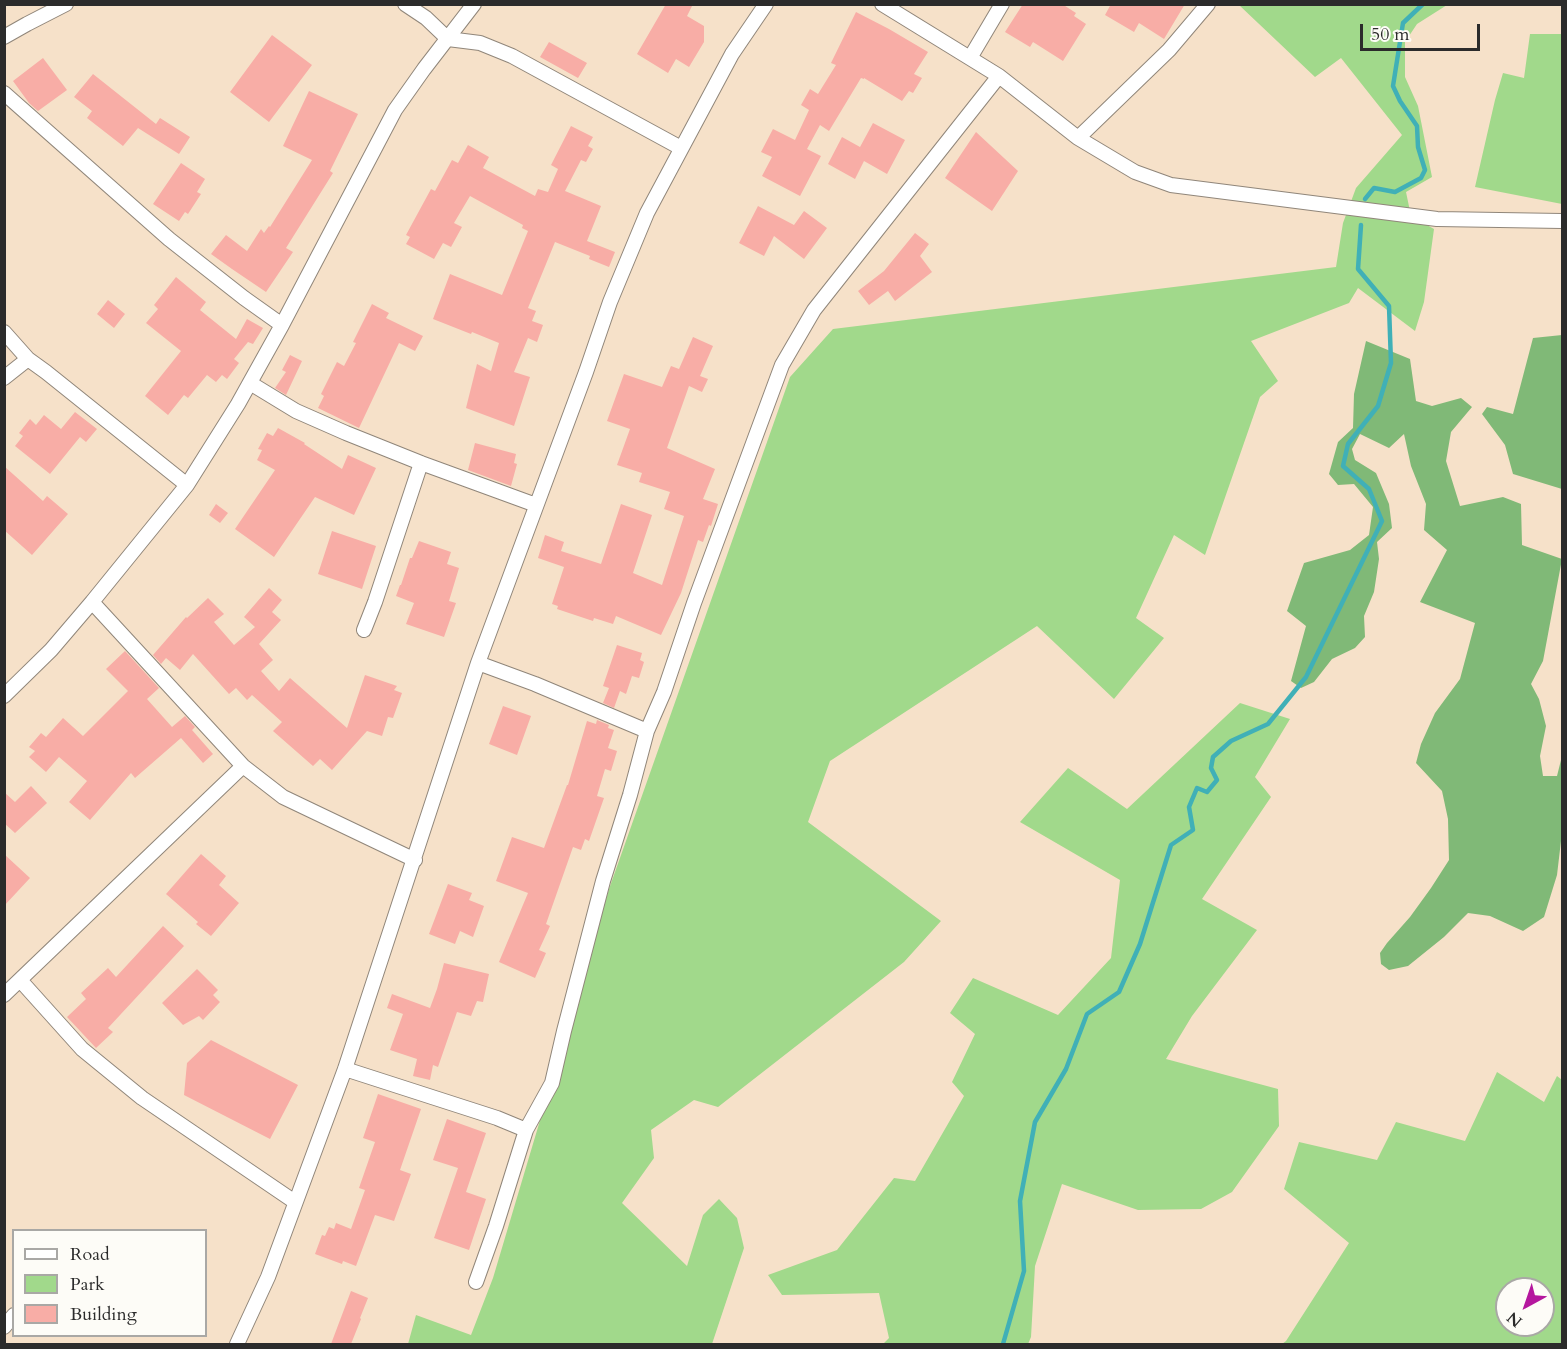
<!DOCTYPE html>
<style>
body{margin:0}
#map{position:relative;width:1567px;height:1349px;overflow:hidden;background:#f6e1c9;font-family:Cardo,serif}
canvas{display:block}
.frame{position:absolute;inset:0;border:6px solid #2b2b2b;pointer-events:none}
.legend{position:absolute;left:12px;top:1229px;width:195px;height:108px;box-sizing:border-box;background:#fdfcf7;border:2px solid #a9a8a5;margin:0;padding:8px 10px;list-style:none;font-size:18px;color:#2b2b2b}
.legend li{display:flex;align-items:center;gap:12px;height:30px}
.legend b{width:30px;border:2px solid #a9a8a5}
.north{position:absolute;left:1495px;top:1277px;width:60px;height:60px;box-sizing:border-box;background:#fdfcf7;border:2px solid #a9a8a5;border-radius:50%;rotate:220deg;font-size:16px;font-weight:700;line-height:24px;text-align:center;color:#2b2b2b}
.north::after{content:'';display:block;margin:auto;width:21px;height:27px;background:#b5179e;clip-path:polygon(50% 0,100% 100%,50% 72%,0 100%)}
.scale{position:absolute;left:1360px;top:24px;width:120px;height:27px;box-sizing:border-box;border:3px solid #2b2b2b;border-top:0;padding-left:8px;font-size:18px;line-height:21px;white-space:nowrap;color:#2b2b2b;-webkit-text-stroke:4px #fdfcf7;paint-order:stroke}
</style>
<div id="map">
<canvas width="1567" height="1349"></canvas>
<div class="frame"></div>
<ul class="legend">
<li><b style="height:8px;background:#fff"></b>Road</li>
<li><b style="height:16px;background:#a1d98b"></b>Park</li>
<li><b style="height:16px;background:#f8ada6"></b>Building</li>
</ul>
<div class="north">N</div>
<div class="scale">50 m</div>
</div>
<script>
const context = document.querySelector('canvas').getContext('2d');
context.lineJoin = 'round';
function paint(path, color) {
  context.fillStyle = color;
  context.fill(path, 'evenodd');
}
function shape(rows) {
  const path = new Path2D();
  for (const r of rows) {
    path.moveTo(r[0], r[1]);
    for (let i = 2; i < r.length; i += 2) path.lineTo(r[i], r[i + 1]);
  }
  return path;
}
function stroke(path, color, width, dash) {
  context.strokeStyle = color;
  context.lineWidth = width;
  context.lineCap = dash ? 'butt' : 'round';
  context.setLineDash(dash || []);
  context.stroke(path);
}
paint(shape([
 [1239,5,1447,5,1417,24,1405,42,1405,77,1418,106,1432,177,1406,192,1411,216,1434,229,1424,302,1415,331,1358,288,1349,303,1251,341,1278,381,1260,397,1205,555,1174,535,1136,618,1164,638,1114,699,1037,626,830,761,808,822,941,921,904,962,718,1107,694,1100,651,1130,654,1158,622,1203,687,1266,703,1215,719,1199,737,1218,744,1248,712,1344,408,1344,416,1315,471,1335,493,1278,609,889,790,377,833,329,1336,267,1343,223,1356,188,1402,135,1341,58,1315,77],
 [1530,34,1562,34,1562,204,1475,187,1495,100,1503,73,1524,78],
 [1240,703,1290,719,1255,777,1271,797,1202,899,1257,930,1192,1016,1166,1059,1278,1089,1279,1126,1232,1192,1201,1209,1138,1210,1062,1184,1035,1266,1031,1337,1028,1344,883,1344,889,1338,879,1293,782,1295,768,1275,837,1250,894,1178,915,1181,964,1096,952,1082,975,1034,950,1013,973,978,1058,1015,1111,958,1120,880,1020,822,1068,768,1127,809],
 [1497,1072,1544,1102,1557,1076,1562,1080,1562,1344,1282,1344,1286,1341,1349,1243,1284,1189,1299,1142,1377,1160,1396,1122,1465,1141],
 [1507,1289,1543,1289,1543,1325,1507,1325]
]), '#a1d98b');
paint(shape([
 [1562,335,1562,489,1513,474,1505,445,1482,414,1487,407,1513,414,1533,338],
 [1366,341,1410,359,1416,401,1432,406,1461,398,1472,407,1451,432,1446,461,1460,506,1503,497,1521,504,1522,545,1562,559,1543,661,1531,684,1539,699,1546,726,1540,756,1543,776,1557,776,1562,756,1562,840,1561,841,1557,875,1544,917,1523,931,1490,916,1468,913,1444,937,1408,966,1389,970,1381,964,1380,953,1387,943,1410,917,1431,888,1449,860,1448,819,1442,791,1416,763,1421,744,1435,713,1460,679,1475,623,1420,602,1447,550,1424,530,1426,504,1411,466,1404,434,1389,448,1360,434,1352,449,1355,460,1376,473,1389,504,1392,528,1377,542,1379,559,1374,592,1364,616,1365,637,1355,648,1332,659,1314,682,1301,688,1291,681,1306,626,1287,611,1304,563,1350,550,1369,535,1373,507,1354,484,1338,485,1329,474,1338,442,1353,428,1354,394]
]), '#80b977');
stroke(shape([
 [1365,199,1374,188,1395,192,1421,178,1425,170,1418,147,1417,126,1400,101,1393,86,1403,23,1423,4],
 [1003,1344,1024,1271,1020,1201,1035,1122,1066,1069,1087,1014,1119,992,1140,944,1171,845,1193,830,1189,807,1197,788,1207,792,1217,780,1211,768,1213,757,1231,741,1268,724,1306,677,1382,521,1369,489,1343,466,1348,444,1378,406,1391,363,1389,306,1358,269,1361,225]
]), '#40b0b7', 4.5);
paint(shape([
 [666,4,693,4,687,16,704,26,704,42,689,67,676,59,668,73,637,54],
 [1023,4,1062,4,1076,13,1074,16,1086,24,1063,61,1033,42,1030,47,1005,32],
 [1111,4,1185,4,1164,39,1139,23,1134,32,1105,15],
 [856,12,889,29,928,52,914,74,922,78,913,93,909,91,902,101,864,78,864,79,861,78,829,131,820,125,807,149,821,156,800,196,762,176,772,157,761,152,773,129,795,140,809,110,801,105,810,89,818,94,836,65,831,63],
 [272,35,312,65,269,122,230,92],
 [549,42,587,63,578,78,540,57],
 [43,58,67,90,38,111,29,103,13,81],
 [93,74,156,124,160,118,190,137,179,154,138,128,123,146,87,118,92,111,74,97],
 [309,91,358,114,330,171,333,173,286,248,293,252,266,292,232,269,211,254,226,235,247,251,261,229,264,233,269,226,270,227,312,160,283,146],
 [873,123,905,140,887,174,864,161,855,179,828,164,842,137,860,147],
 [571,126,593,137,588,146,593,149,586,162,581,160,565,191,601,206,587,241,615,252,609,267,589,259,590,256,555,242,528,308,536,311,532,321,543,325,537,342,528,338,514,372,530,377,514,426,466,408,477,364,491,371,499,343,472,332,471,334,433,319,450,274,502,295,528,231,522,228,523,225,470,196,454,223,462,227,451,247,443,243,434,259,406,244,410,237,406,235,431,189,435,191,452,160,458,163,468,145,489,157,483,168,535,196,538,189,548,192,558,169,551,165],
 [976,132,1018,171,992,211,945,178],
 [181,163,205,179,197,192,201,194,188,214,185,212,179,221,153,204],
 [758,206,794,225,804,211,827,228,804,259,774,236,764,256,739,243],
 [915,233,929,244,920,256,932,272,895,301,888,291,869,305,858,291,884,271],
 [176,277,206,302,200,310,236,339,247,319,263,328,253,344,248,342,234,359,239,363,227,379,222,375,216,382,207,375,188,398,184,395,168,415,145,396,181,351,146,323,158,309,154,305],
 [108,300,125,314,114,328,97,314],
 [372,304,389,313,386,318,423,336,415,351,399,343,359,428,318,408,324,396,321,394,337,362,344,366,356,343,353,342],
 [693,337,713,346,700,376,708,379,702,392,689,386,667,448,715,469,703,499,718,504,711,526,709,525,703,542,698,540,681,593,661,635,616,616,613,624,594,618,593,621,557,609,558,606,552,604,564,567,538,558,545,535,564,542,561,551,601,564,621,504,652,515,633,573,662,585,684,516,664,509,670,492,639,482,642,473,617,465,630,429,607,421,624,374,662,387,671,366,679,369],
 [290,355,302,361,286,395,275,388,286,372,282,370],
 [75,412,97,429,86,442,80,437,50,474,15,446,23,436,19,433,30,419,36,425,44,415,61,429],
 [278,428,305,443,304,444,342,469,348,455,376,468,354,515,315,497,274,557,235,529,275,470,257,460,262,450,258,449,267,433,273,436],
 [475,443,516,454,514,463,517,464,511,486,468,470],
 [4,466,43,501,47,496,68,514,32,555,4,530],
 [216,504,228,513,220,523,209,515],
 [332,531,376,546,362,589,318,574],
 [419,541,451,552,447,564,459,568,449,601,456,603,444,637,406,624,414,603,396,596,400,585,401,585,410,558,412,558],
 [269,588,282,600,272,612,281,620,259,644,273,660,261,671,279,691,290,678,347,728,365,675,397,686,394,690,402,693,393,718,388,717,382,736,367,731,332,770,320,759,313,766,273,731,282,722,252,695,247,700,236,688,229,694,193,654,180,670,166,658,161,664,153,655,186,617,187,618,208,598,224,614,214,622,234,645,255,627,244,617],
 [617,645,642,653,640,660,644,662,639,678,632,676,626,694,620,691,614,708,603,703,609,688,603,686],
 [125,651,159,688,147,699,172,727,185,716,195,727,192,730,213,754,203,763,181,738,135,778,131,773,90,820,69,802,87,781,59,757,46,772,29,757,35,751,29,747,41,733,46,737,63,718,83,736,128,691,106,669],
 [503,706,531,716,517,755,489,744],
 [597,720,609,725,608,728,614,730,608,748,617,751,611,771,605,769,597,796,604,798,589,841,585,839,581,850,573,847,546,924,550,926,539,950,546,953,535,978,499,962,528,893,496,881,512,837,544,848,567,785,568,785,587,721,596,724],
 [31,786,47,803,15,833,4,823,4,792,15,802],
 [4,854,30,878,4,906],
 [201,854,226,876,219,885,239,903,211,936,196,924,198,922,166,894],
 [448,884,472,893,469,900,484,906,473,937,460,931,455,944,429,934],
 [163,926,184,946,108,1028,113,1032,96,1048,67,1017,86,999,81,993,108,968,116,977],
 [444,963,489,974,483,1002,477,1001,471,1016,457,1012,438,1067,433,1065,430,1080,413,1076,417,1059,390,1050,403,1014,387,1008,392,994,430,1008,437,989],
 [197,969,218,990,213,995,220,1002,203,1020,199,1016,183,1025,162,1003],
 [211,1040,298,1085,270,1139,184,1095,187,1063],
 [378,1094,421,1109,400,1170,411,1174,394,1221,375,1215,356,1266,343,1261,342,1264,315,1254,322,1235,325,1236,329,1227,334,1229,336,1223,351,1229,365,1190,359,1188,375,1142,363,1138],
 [447,1119,486,1133,466,1192,486,1199,469,1250,434,1238,458,1168,433,1160],
 [351,1291,368,1298,360,1318,361,1319,351,1344,331,1344]
]), '#f8ada6');
const minor = shape([
 [405,4,426,18,448,39,480,43,512,56,681,148],
 [882,4,999,76,1078,138,1135,172,1171,185,1437,219,1562,221],
 [4,37,27,24,66,4],
 [970,58,1002,4],
 [4,93,169,239,244,298,282,325],
 [1078,138,1169,50,1208,4],
 [4,332,28,359,46,372,187,485],
 [4,378,28,359],
 [250,383,296,411,346,433,421,463,536,505],
 [92,602,243,766,283,797,415,860],
 [364,630,375,602,421,463],
 [478,663,535,684,647,731],
 [4,696,51,650,92,602,187,485,238,404,282,325,395,110,424,69,474,4],
 [20,980,82,1049,142,1098,295,1202],
 [4,995,243,766],
 [345,1069,497,1118,526,1130],
 [476,1282,496,1226,526,1130,552,1083,564,1031,603,881,630,795,647,731,664,692,694,603,782,365,814,310,999,76],
 [4,1327,14,1315],
 [237,1344,268,1277,345,1069,478,663,586,372,610,302,647,213,732,54,766,4]
]);
stroke(minor, '#90867a', 16);
stroke(minor, '#fff', 14);
</script>
